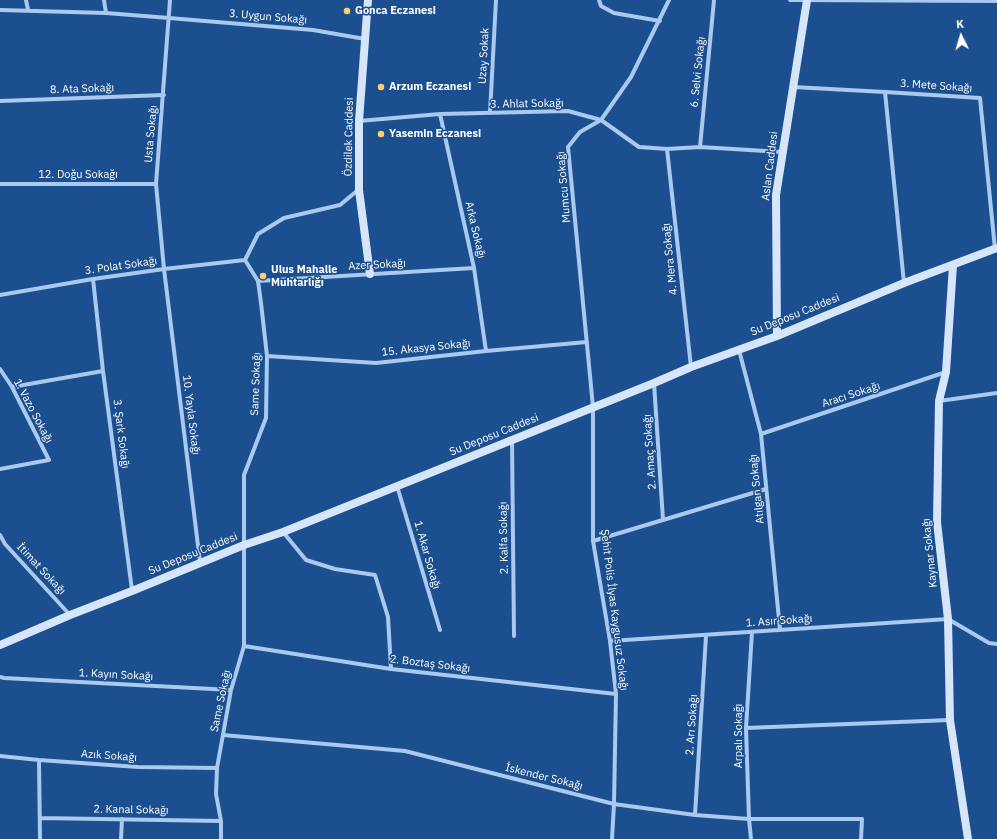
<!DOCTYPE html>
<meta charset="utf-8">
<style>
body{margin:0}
#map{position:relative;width:997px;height:839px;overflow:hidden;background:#1b4f8f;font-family:"IBM Plex Sans",sans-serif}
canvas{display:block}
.north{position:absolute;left:941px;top:16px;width:40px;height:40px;-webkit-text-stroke:3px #1b4f8f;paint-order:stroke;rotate:355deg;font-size:11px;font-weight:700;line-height:16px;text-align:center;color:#fff}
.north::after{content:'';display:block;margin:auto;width:14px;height:18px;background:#fff;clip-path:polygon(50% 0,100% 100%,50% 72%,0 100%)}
</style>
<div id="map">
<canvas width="997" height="839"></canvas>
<div class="north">K</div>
</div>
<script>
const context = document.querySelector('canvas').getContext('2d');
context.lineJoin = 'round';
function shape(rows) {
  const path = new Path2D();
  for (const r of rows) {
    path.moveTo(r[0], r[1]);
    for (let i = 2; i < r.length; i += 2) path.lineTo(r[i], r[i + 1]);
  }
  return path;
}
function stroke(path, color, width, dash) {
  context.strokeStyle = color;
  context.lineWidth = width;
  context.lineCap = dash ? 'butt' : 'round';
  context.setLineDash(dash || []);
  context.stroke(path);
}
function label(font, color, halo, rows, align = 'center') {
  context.font = font + ' "IBM Plex Sans",sans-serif';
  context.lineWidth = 3;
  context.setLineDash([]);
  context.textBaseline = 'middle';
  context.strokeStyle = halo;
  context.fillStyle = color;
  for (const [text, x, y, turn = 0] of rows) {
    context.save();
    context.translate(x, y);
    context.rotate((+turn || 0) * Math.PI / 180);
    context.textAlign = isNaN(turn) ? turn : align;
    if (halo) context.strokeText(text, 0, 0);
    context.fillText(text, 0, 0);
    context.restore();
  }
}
stroke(shape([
 [26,0,28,10],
 [104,0,106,13],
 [170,0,156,184,164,269,200,562],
 [599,0,601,6,614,13,660,21],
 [790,0,997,1],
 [0,10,106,13,169,18,313,30,365,39],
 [793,87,885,92],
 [0,101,164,95],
 [490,113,496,0],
 [440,114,474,268,486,351],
 [359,121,440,114,568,111,601,120,639,147,667,149,700,147,782,152],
 [700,147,714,0],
 [667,149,691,367],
 [0,184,156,184],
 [93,279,103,371,132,590],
 [258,281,474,268],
 [904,283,885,92,980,98,995,249],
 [0,295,93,279,164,269,245,260],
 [739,350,761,434,780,630],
 [267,356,376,363,486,351,587,342],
 [0,369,12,387,49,460,0,469],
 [654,383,663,520],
 [12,387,103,371],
 [939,401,997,393],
 [761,434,946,372],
 [512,440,514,636],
 [397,486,440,630],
 [283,532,306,560,335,569,375,575,388,617,391,669],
 [0,535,5,544,70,615],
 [593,541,766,489],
 [610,641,948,619,989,643,997,644],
 [244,646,391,669,616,694],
 [0,677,4,678,231,690],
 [746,728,950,720],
 [223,735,405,751,614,804,695,815,749,819,862,819,861,839],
 [0,756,39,760,138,767,217,768],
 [39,760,40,839],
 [695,815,706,636],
 [40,818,221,821],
 [121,839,122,819],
 [221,839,221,821,216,794,217,768,231,690,244,646,244,475,266,418,267,356,261,303,258,281,245,260,258,234,284,218,340,205,358,190],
 [612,839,614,804,616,694,610,641,593,541,593,407,568,147,580,132,601,120,631,77,669,0],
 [751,839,749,819,746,728,752,632]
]), '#a9c9ee', 4);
stroke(shape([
 [368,0,359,121,359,190,370,274],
 [953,265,946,372,939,401,937,522,948,619,950,720,968,839],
 [777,336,776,195,807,0],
 [0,645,70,615,132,591,244,545,283,532,654,383,691,367,777,336,904,283,997,248]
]), '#d6e6fa', 8);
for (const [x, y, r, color] of [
 [347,11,4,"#ffd166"],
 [381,87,4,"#ffd166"],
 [381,134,4,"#ffd166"],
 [263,276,4,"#ffd166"]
]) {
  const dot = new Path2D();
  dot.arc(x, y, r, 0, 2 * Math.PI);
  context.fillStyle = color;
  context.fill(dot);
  stroke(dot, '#1b4f8f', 1.5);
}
label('bold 11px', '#fff', '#1b4f8f', [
 ["Gonca Eczanesi",355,11],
 ["Arzum Eczanesi",389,87],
 ["Yasemin Eczanesi",389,134],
 ["Ulus Mahalle",271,270],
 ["Muhtarlığı",271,283]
], 'left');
label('11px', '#fff', '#1b4f8f', [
 ["3. Uygun Sokağı",268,17,5],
 ["Uzay Sokak",484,56,-87],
 ["6. Selvi Sokağı",698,72,-84],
 ["3. Mete Sokağı",936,86,4],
 ["8. Ata Sokağı",82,89,-2],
 ["3. Ahlat Sokağı",527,104,-1],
 ["Usta Sokağı",151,134,-85],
 ["Özdilek Caddesi",349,137,-89],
 ["Aslan Caddesi",770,166,-83],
 ["12. Doğu Sokağı",78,175],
 ["Mumcu Sokağı",564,187,-95],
 ["Arka Sokağı",475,230,77],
 ["4. Mera Sokağı",670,259,-96],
 ["Azer Sokağı",377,265,-3],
 ["3. Polat Sokağı",121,266,-8],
 ["Su Deposu Caddesi",795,315,-22],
 ["15. Akasya Sokağı",426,348,-6],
 ["Same Sokağı",256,384,-88],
 ["Aracı Sokağı",851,395,-18],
 ["1. Vazo Sokağı",33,411,62],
 ["10. Yayla Sokağı",191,415,83],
 ["3. Şark Sokağı",121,434,83],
 ["Su Deposu Caddesi",494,435,-22],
 ["2. Amaç Sokağı",650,452,-94],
 ["Atılgan Sokağı",757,489,-96],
 ["2. Kalfa Sokağı",504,538,-91],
 ["Kaynar Sokağı",930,553,-96],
 ["Su Deposu Caddesi",193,554,-22],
 ["1. Akar Sokağı",427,555,74],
 ["İtimat Sokağı",41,569,47],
 ["Şehit Polis İlyas Kaygusuz Sokağı",614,610,83],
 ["1. Asır Sokağı",779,621,-4],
 ["2. Boztaş Sokağı",430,664,7],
 ["1. Kayın Sokağı",116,675,3],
 ["Same Sokağı",221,701,-78],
 ["2. Arı Sokağı",692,725,-86],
 ["Arpalı Sokağı",739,736,-90],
 ["Azık Sokağı",109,756,4],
 ["İskender Sokağı",544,777,14],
 ["2. Kanal Sokağı",131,810,1]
]);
</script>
